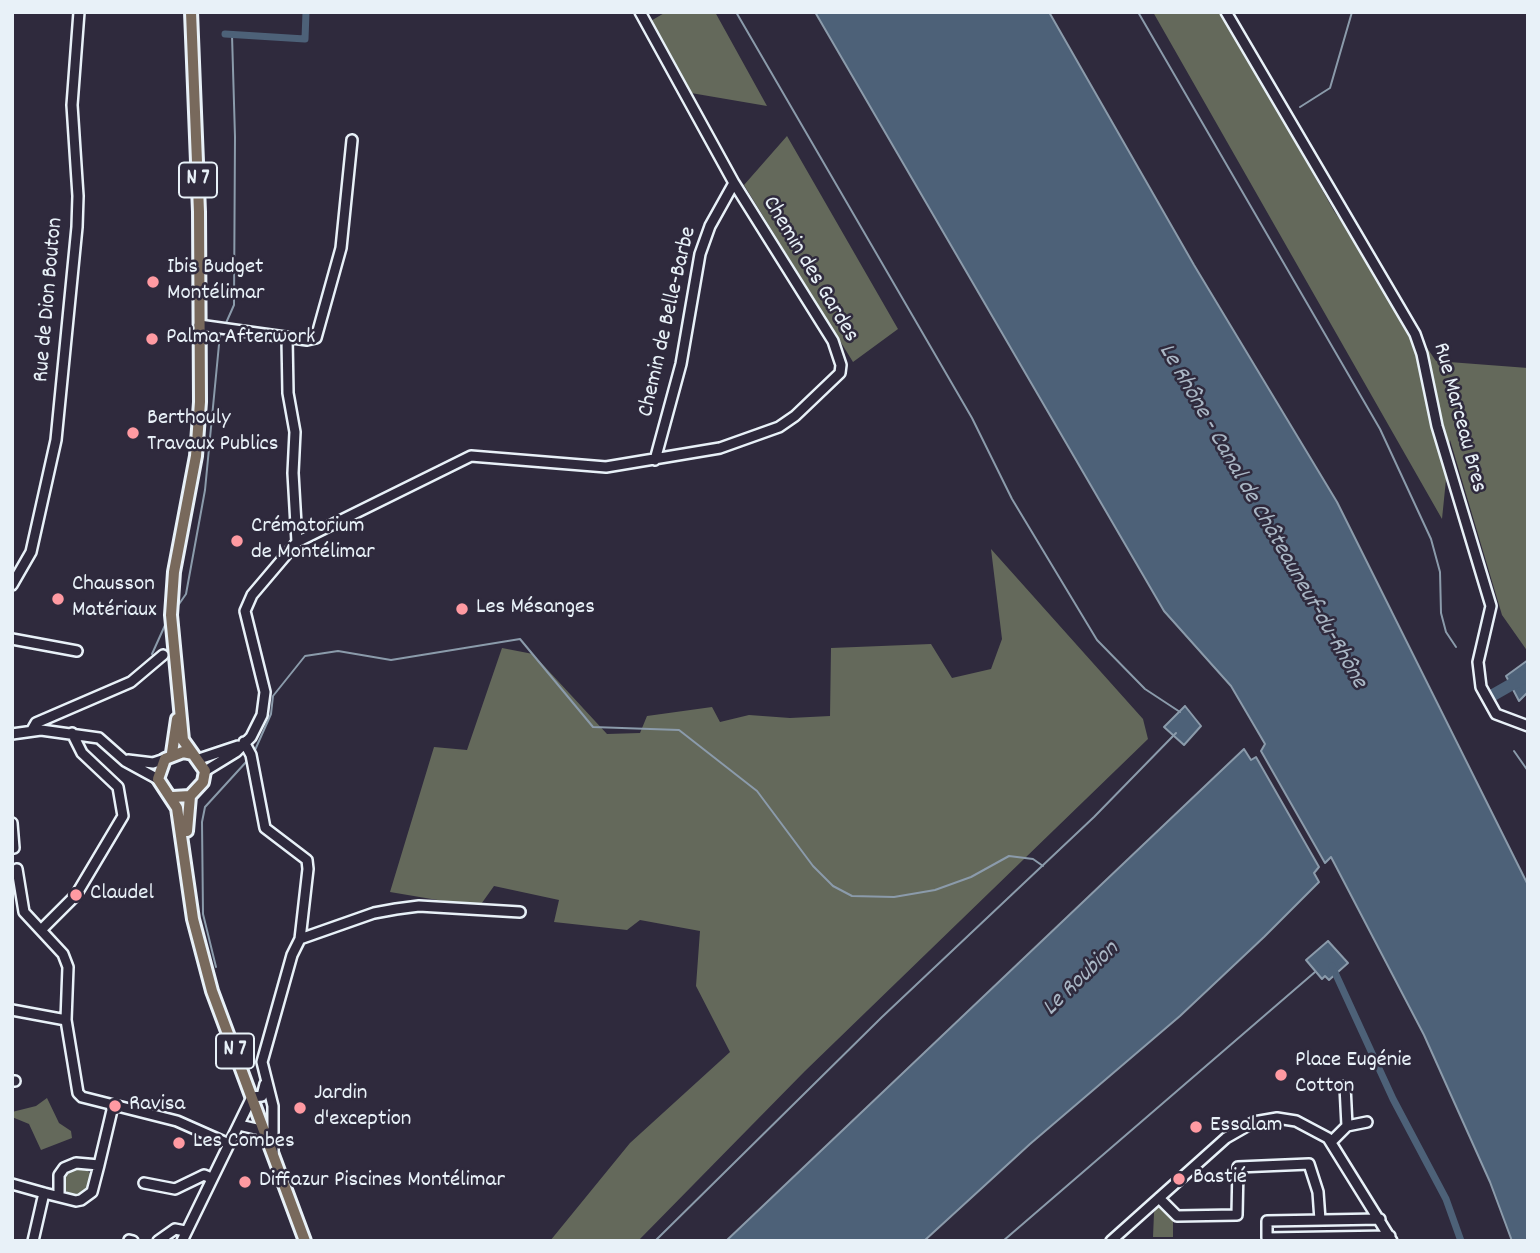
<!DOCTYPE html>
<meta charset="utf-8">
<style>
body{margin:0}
#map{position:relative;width:1540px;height:1253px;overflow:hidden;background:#2f2a3d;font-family:Dekko,sans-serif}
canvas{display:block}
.frame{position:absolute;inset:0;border:14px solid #e8f1f8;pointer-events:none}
</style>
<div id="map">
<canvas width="1540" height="1253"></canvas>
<div class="frame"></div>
</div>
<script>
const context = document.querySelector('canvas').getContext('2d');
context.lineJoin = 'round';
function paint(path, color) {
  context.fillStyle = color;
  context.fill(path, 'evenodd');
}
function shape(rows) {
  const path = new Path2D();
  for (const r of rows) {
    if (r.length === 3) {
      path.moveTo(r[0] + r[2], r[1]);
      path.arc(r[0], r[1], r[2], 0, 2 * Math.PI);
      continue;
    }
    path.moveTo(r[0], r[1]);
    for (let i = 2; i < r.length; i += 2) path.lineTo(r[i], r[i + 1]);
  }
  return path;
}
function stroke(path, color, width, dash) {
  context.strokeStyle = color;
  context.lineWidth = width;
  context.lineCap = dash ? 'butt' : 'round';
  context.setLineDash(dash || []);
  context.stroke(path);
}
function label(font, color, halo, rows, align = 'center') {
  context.font = font + ' Dekko,sans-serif';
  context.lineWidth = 5;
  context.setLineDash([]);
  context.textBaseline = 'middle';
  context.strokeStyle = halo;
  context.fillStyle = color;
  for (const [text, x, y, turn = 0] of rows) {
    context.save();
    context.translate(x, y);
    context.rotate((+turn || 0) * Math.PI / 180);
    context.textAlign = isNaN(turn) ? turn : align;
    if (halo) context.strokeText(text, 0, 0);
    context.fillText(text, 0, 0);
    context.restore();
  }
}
paint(shape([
 [666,12,715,12,767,106,691,93,649,22],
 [1153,12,1222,12,1334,211,1436,361,1528,368,1528,652,1502,615,1450,440,1442,519],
 [787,136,898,329,853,362,744,185],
 [991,549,1143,719,1148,739,805,1071,638,1241,550,1241,630,1143,730,1052,696,986,700,931,640,920,627,930,554,922,559,900,494,886,479,907,390,892,434,747,467,750,502,648,533,654,607,734,640,733,647,716,712,707,720,722,749,715,790,718,830,716,831,648,931,644,952,678,991,669,1002,639],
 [47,1098,59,1123,71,1131,72,1138,41,1150,29,1124,12,1117,12,1112,36,1106],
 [77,1181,15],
 [1157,1206,1162,1206,1173,1218,1173,1237,1153,1237,1154,1213]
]), '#64695b');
const water = shape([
 [815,12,1049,12,1194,265,1337,502,1528,885,1528,1241,1512,1241,1490,1182,1424,1035,1331,857,1325,863,1261,751,1265,744,1231,686,1164,611,815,12],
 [1528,660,1528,692,1519,701,1506,676,1528,660],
 [1185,706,1201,726,1184,745,1164,727,1185,706],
 [1244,749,1251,760,1256,757,1319,867,1314,873,1319,882,1264,937,1180,1016,1030,1144,924,1241,726,1241,1244,749],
 [1328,941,1348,963,1329,980,1325,976,1322,979,1306,960,1328,941]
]);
paint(water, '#4d6178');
stroke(water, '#8b9bab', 2);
stroke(shape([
 [736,12,972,418,1012,499,1097,640,1145,689,1180,712],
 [1138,12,1380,429,1431,539,1440,572,1441,613,1446,632,1456,647],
 [1300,107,1330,88,1352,12],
 [226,323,234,305,235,137,232,35],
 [177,607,186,594,205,490,220,334],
 [152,654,166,623],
 [255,750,271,714,273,696,305,656,338,651,391,660,520,639,593,727,679,730,757,791,813,866,833,886,852,896,894,897,935,890,971,877,1009,856,1033,859,1043,866],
 [1514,751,1528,771],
 [216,967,203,914,202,822,205,807,247,761],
 [655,1241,882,1017,1094,817,1176,733],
 [1003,1241,1315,972]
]), '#8b9bab', 2);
stroke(shape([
 [225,34,305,39,306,12],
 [1332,966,1393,1099,1446,1199,1461,1241]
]), '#4d6178', 7);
stroke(shape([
 [1493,695,1528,675]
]), '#4d6178', 12);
const minor = shape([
 [640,12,734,183,710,226,700,254,681,364,655,460],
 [1226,12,1415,334,1422,354,1437,426,1491,606,1478,662,1481,687,1496,714,1528,726],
 [199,325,307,340,316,338,341,248,352,140],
 [287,338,288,393,295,432,293,473,297,542],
 [12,585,31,552,56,440,77,227,78,196,72,105,79,12],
 [12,639,77,651],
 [32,730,36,723,131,682,163,655],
 [12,734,41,730,99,738,125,761,158,779],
 [244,742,251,755,265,828,307,860,308,869,300,939,292,955,262,1062,273,1106,273,1153],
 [199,759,238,746],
 [128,760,153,763,165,759],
 [205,771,236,752,251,737,262,715,265,692,245,611,252,595,297,542,471,456,606,467,720,448,779,427,795,416,840,373,841,365,833,341,734,183],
 [12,823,14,848],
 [17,869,24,912,63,954,68,967,66,1020,78,1093,82,1097,177,1121,229,1144],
 [41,930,76,895,123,816,118,787,82,753,72,733],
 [300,939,374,913,396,909,419,906,520,912],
 [12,1010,66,1020],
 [12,1081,15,1081],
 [1345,1086,1347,1126],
 [239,1125,265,1131],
 [1331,1142,1347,1126,1367,1122],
 [99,1165,113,1106],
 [144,1183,175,1189,204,1175,211,1178],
 [12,1184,44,1193,76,1201,81,1200,92,1192,99,1165,76,1163,64,1168,59,1175,59,1196],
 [1159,1198,1177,1216,1237,1215,1238,1167,1309,1164,1318,1192,1320,1220],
 [1380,1219,1267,1221,1267,1238,1390,1236],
 [129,1240,133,1241],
 [33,1241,44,1193],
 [158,1241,175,1229,185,1231],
 [182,1241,252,1097,262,1096,265,1084],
 [1111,1241,1226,1138,1254,1122,1277,1118,1296,1121,1328,1138,1392,1241]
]);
const major = shape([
 [172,753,177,719],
 [193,754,183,752,165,759,158,779,177,808,193,919,212,991,305,1241],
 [173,797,190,796,203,782,205,771,183,740,171,615,174,572,196,456,200,402,199,212,191,12],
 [187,831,190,796]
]);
stroke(minor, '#e8f1f8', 14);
stroke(major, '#e8f1f8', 16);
stroke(minor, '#2f2a3d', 9);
stroke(major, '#78695c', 10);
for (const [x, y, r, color] of [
 [153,282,7,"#ff9aa2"],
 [152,339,7,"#ff9aa2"],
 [133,433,7,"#ff9aa2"],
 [237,541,7,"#ff9aa2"],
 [58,599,7,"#ff9aa2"],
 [462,609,7,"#ff9aa2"],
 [76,895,7,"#ff9aa2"],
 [1281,1075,7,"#ff9aa2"],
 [115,1106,7,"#ff9aa2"],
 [300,1108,7,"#ff9aa2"],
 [1196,1127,7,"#ff9aa2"],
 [179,1143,7,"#ff9aa2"],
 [1179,1179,7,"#ff9aa2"],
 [245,1182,7,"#ff9aa2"]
]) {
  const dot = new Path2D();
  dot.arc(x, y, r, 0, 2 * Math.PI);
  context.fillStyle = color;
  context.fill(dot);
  stroke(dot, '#2f2a3d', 2.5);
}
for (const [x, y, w] of [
 [198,180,38],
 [235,1051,38]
]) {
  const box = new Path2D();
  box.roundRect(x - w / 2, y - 17.5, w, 35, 5);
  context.fillStyle = '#2f2a3d';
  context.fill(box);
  stroke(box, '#e8f1f8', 2);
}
label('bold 21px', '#e8f1f8', null, [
 ["N 7",198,180],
 ["N 7",235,1051]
]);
label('23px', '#e8f1f8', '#2f2a3d', [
 ["Ibis Budget",167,269],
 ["Montélimar",167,295],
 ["Palma Afterwork",166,339],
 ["Berthouly",147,420],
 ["Travaux Publics",147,446],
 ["Crématorium",251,528],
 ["de Montélimar",251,554],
 ["Chausson",72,586],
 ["Matériaux",72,612],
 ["Les Mésanges",476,609],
 ["Claudel",90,895],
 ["Place Eugénie",1295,1062],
 ["Cotton",1295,1088],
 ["Jardin",314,1095],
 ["d'exception",314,1121],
 ["Ravisa",129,1106],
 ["Essalam",1210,1127],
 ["Les Combes",193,1143],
 ["Bastié",1193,1179],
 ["Diffazur Piscines Montélimar",259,1182]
], 'left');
label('23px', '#e8f1f8', '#2f2a3d', [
 ["Chemin des Gardes",809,270,59],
 ["Rue de Dion Bouton",50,300,-85],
 ["Chemin de Belle-Barbe",669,322,-77],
 ["Rue Marceau Bres",1458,418,75]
]);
label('italic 24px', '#aab7c5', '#2f2a3d', [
 ["Le Rhône - Canal de Châteauneuf-du-Rhône",1261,517,60],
 ["Le Roubion",1082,980,-44]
]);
</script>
